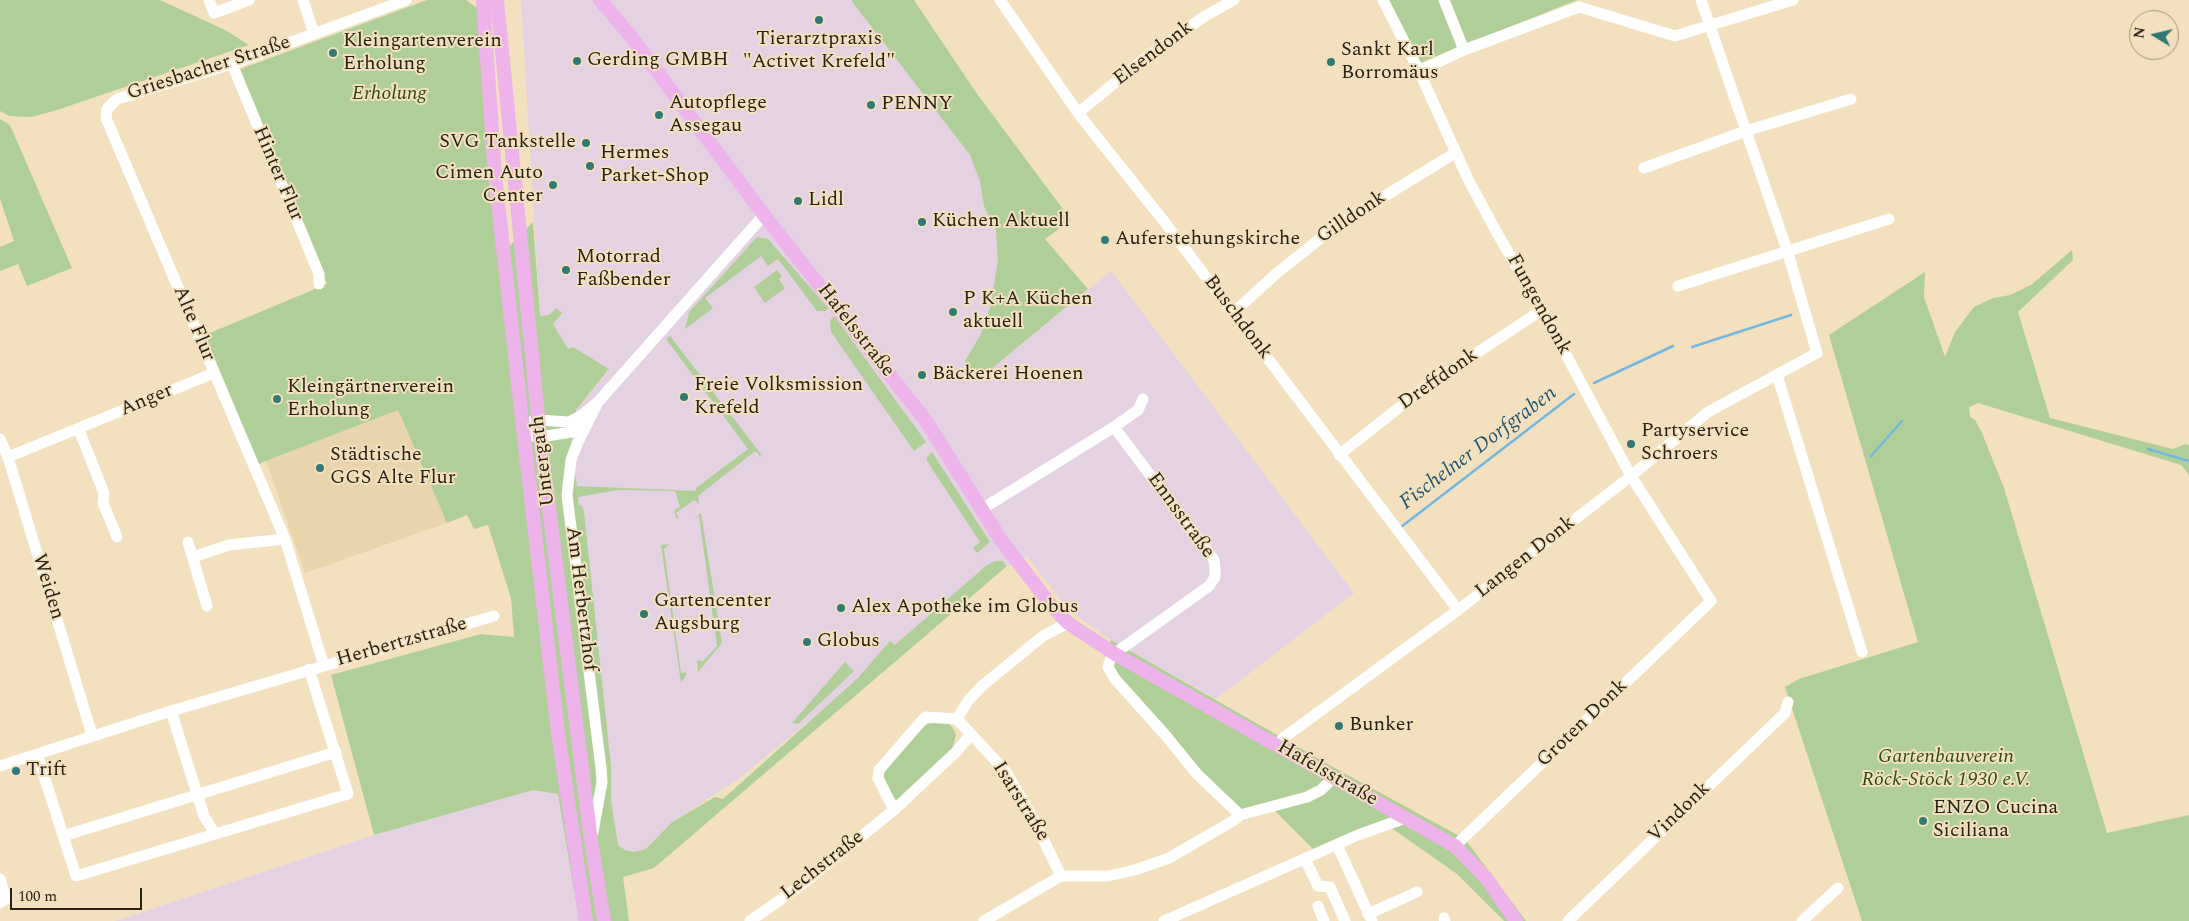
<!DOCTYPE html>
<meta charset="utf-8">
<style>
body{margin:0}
#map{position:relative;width:2189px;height:921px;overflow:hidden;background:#f2e0be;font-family:Spectral,serif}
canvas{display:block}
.north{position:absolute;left:2129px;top:10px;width:50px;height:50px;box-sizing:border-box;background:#f2e0be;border:1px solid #a2947b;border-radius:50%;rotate:279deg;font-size:14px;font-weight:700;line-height:20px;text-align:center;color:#292216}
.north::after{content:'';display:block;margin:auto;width:18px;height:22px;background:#307975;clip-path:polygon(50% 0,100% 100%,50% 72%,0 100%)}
.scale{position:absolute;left:10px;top:888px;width:132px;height:22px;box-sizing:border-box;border:2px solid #292216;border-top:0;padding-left:6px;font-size:15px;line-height:18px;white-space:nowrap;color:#292216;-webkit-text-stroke:4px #f2e0be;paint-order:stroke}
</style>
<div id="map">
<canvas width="2189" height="921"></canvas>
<div class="north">N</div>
<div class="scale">100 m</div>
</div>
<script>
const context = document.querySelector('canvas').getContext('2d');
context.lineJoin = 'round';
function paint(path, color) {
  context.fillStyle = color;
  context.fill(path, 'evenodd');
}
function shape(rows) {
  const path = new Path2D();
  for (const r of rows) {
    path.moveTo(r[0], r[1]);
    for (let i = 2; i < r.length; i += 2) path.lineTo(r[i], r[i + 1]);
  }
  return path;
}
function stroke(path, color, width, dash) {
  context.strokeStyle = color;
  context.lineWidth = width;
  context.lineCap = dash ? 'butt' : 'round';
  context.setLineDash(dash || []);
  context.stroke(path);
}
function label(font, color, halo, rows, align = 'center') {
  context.font = font + ' Spectral,serif';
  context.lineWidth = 4;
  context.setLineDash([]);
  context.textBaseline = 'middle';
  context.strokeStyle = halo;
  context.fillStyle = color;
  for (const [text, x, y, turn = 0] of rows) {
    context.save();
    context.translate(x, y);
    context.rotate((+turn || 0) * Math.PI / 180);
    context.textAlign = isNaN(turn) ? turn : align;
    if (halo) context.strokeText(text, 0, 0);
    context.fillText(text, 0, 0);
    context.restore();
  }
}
paint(shape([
 [521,0,869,0,981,151,1011,259,970,367,978,379,1111,271,1354,593,1216,699,1111,640,1070,611,1027,557,1007,566,1000,563,740,778,672,822,646,849,634,852,625,850,618,845,611,800,611,766,584,511,579,506,571,447,576,410,609,370,568,350,553,324,556,308,549,315,540,316],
 [533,790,559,794,579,921,115,921,374,835]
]), '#e4d2e2');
paint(shape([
 [398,410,447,523,305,573,266,461]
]), '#e9d5ac');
paint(shape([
 [0,0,160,0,225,30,249,45,54,111,31,117,9,116,0,111],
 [427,0,466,0,477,8,498,258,533,222,540,316,549,315,556,308,562,313,553,324,568,349,573,347,609,369,576,410,571,447,577,486,696,491,696,488,748,449,666,339,670,336,761,454,760,457,757,452,754,452,698,496,699,504,694,500,676,513,679,519,676,518,674,510,680,507,675,491,618,490,578,497,579,506,581,505,584,511,611,766,611,800,618,845,625,850,634,852,646,849,672,822,715,797,723,799,858,678,890,641,895,645,987,565,995,561,1002,561,1007,566,654,868,623,877,629,921,579,921,558,794,533,790,374,835,331,675,481,634,514,637,511,598,488,525,474,529,467,515,447,523,398,410,258,464,205,335,327,284,238,70],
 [851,0,914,0,975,91,1071,220,1045,239,1088,289,979,379,965,361,980,336,991,305,998,259,996,230,984,206,980,181,970,155],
 [1388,0,1577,0,1417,64],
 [0,119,10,125,72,268,27,286,18,264,0,271,0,247,14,241,0,199],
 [757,237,768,239,828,308,826,311,817,311,778,259,768,266,761,256,705,298,713,308,685,329,689,312],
 [2072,250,2073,260,2018,312,2050,418,2173,449,2186,444,2189,445,2189,475,2181,465,1978,403,1969,407,1970,417,1975,420,1982,433,2004,488,2107,833,2189,815,2189,921,1862,921,1785,687,1799,679,1918,642,1829,335,1925,272,1924,297,1945,357,1955,332,1974,307,1993,298,2010,295,2031,285],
 [777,270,782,276,779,279,785,288,765,303,754,287],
 [833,317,835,317,926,442,914,451,831,332,830,321],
 [932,452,990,542,977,553,973,548,980,542,927,461,927,457],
 [701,513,722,643,698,672,697,660,703,661,717,646,699,516,694,519],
 [669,544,664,549,681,673,686,672,686,675,681,683,661,545],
 [1111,640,1331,766,1465,839,1526,921,1504,921,1457,874,1390,827,1321,857,1274,810,1240,821,1104,661],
 [845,662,854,671,798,724,792,723],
 [939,722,948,723,953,728,956,735,952,750,897,800,892,798,882,775,918,730,928,724]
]), '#b0cf98');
stroke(shape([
 [1692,347,1791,315],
 [1594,383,1673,346],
 [2148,449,2189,461],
 [1871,456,1902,421],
 [1401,527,1574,394]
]), '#74b7df', 2.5);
stroke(shape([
 [209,0,214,13,249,0],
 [303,0,314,34],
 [1000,0,1078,113,1166,224,1458,610],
 [1383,0,1419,71,1468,179,1497,233,1542,310,1631,476,1711,601,1455,846],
 [1444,0,1464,50],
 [232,64,319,274,319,284],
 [1419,71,1464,50,1579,7,1675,36,1793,0],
 [1078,113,1140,62,1205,16,1234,0],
 [1644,168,1746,131,1851,99],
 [1678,286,1889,219],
 [1233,313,1277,273,1336,226,1455,153],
 [1777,375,1862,652],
 [598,402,586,419,572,432,540,437,533,436,523,428,532,421,539,420,569,422,582,415,598,402],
 [1114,427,1138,410,1143,399],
 [79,430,104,493,103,503,117,537],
 [0,439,8,457,92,735],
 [1339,455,1425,387,1542,310],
 [8,457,214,373],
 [982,509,1114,427,1211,556,1214,560,1215,569,1215,577,1209,586,1121,649,1110,660,1108,667,1115,679,1167,737,1197,774,1240,815],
 [188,542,207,606],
 [193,557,229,545,285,539],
 [324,666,285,539,106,118,107,109,117,99,232,64,406,0],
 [171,711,204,816,215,834],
 [971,734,1006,772,1033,818,1061,876],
 [1279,746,1282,739,1458,610,1631,476,1708,412,1817,353,1787,250,1701,0],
 [37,754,76,876,348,794,309,669],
 [0,766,171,711,494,616],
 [894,810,878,778,879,770,925,717,957,719],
 [593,832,602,782,601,768,567,495,571,460,577,444,598,402,764,215],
 [63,836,336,752],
 [1337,845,1372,921],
 [1305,859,1318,886,1330,887,1345,921],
 [0,879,6,899,0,903],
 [1318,906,1324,921],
 [1368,914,1417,892],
 [1444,918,1445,921],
 [750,921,800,886,894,810,957,751,971,734,957,719,968,701,982,686,1043,636,1068,623],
 [984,921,1061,876,1108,876,1135,870,1169,858,1233,821,1240,815,1307,797,1321,790,1334,777],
 [1164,921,1358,835,1400,820,1404,817],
 [1568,921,1785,713,1788,702],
 [1802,921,1838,888]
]), '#fff', 11);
stroke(shape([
 [483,0,495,175,523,428,558,733,586,921],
 [497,0,540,437,591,841,604,921],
 [600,0,629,34,764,215,926,421,1001,540,1050,604,1068,623,1115,654,1455,846,1487,879,1516,921]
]), '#eeb3eb', 14);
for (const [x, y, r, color] of [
 [819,20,5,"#307975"],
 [333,53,5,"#307975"],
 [577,61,5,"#307975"],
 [1331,62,5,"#307975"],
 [871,105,5,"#307975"],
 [659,115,5,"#307975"],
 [586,143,5,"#307975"],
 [590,166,5,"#307975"],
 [553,185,5,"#307975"],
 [798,201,5,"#307975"],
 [922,222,5,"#307975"],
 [1105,240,5,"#307975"],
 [566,270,5,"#307975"],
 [953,312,5,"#307975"],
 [922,375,5,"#307975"],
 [684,397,5,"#307975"],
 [277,399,5,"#307975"],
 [1631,444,5,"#307975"],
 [320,468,5,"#307975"],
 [841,608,5,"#307975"],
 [644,614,5,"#307975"],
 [807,642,5,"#307975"],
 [1339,726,5,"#307975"],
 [16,771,5,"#307975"],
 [1923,821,5,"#307975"]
]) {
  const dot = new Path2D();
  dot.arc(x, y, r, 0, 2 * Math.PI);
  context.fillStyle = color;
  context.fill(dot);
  stroke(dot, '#f2e0be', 2);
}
label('20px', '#292216', '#f2e0be', [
 ["Tierarztpraxis",819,40,"center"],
 ["\"Activet Krefeld\"",819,63,"center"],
 ["Kleingartenverein",343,42],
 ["Erholung",343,65],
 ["Sankt Karl",1341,51],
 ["Borromäus",1341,74],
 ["Gerding GMBH",587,61],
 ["Autopflege",669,104],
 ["Assegau",669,127],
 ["PENNY",881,105],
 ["SVG Tankstelle",576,143,"right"],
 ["Hermes",600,154],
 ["Parket-Shop",600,177],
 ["Cimen Auto",543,174,"right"],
 ["Center",543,197,"right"],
 ["Lidl",808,201],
 ["Küchen Aktuell",932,222],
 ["Auferstehungskirche",1115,240],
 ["Motorrad",576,258],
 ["Faßbender",576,281],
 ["P K+A Küchen",963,300],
 ["aktuell",963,323],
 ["Bäckerei Hoenen",932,375],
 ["Freie Volksmission",694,386],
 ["Krefeld",694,409],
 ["Kleingärtnerverein",287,388],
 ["Erholung",287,411],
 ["Partyservice",1641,432],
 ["Schroers",1641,455],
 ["Städtische",330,456],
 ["GGS Alte Flur",330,479],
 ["Gartencenter",654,602],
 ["Augsburg",654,625],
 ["Alex Apotheke im Globus",851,608],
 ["Globus",817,642],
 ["Bunker",1349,726],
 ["Trift",26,771],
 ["ENZO Cucina",1933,809],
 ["Siciliana",1933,832]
], 'left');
label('20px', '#292216', '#f2e0be', [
 ["Elsendonk",1154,54,-37],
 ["Griesbacher Straße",209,69,-18],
 ["Hinter Flur",277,174,67],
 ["Gilldonk",1352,218,-34],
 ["Fungendonk",1538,305,61],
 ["Buschdonk",1237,318,53],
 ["Alte Flur",193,324,67],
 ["Hafelsstraße",855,331,52],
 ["Dreffdonk",1439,380,-35],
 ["Anger",147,401,-23],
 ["Untergath",544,461,-97],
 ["Ennsstraße",1180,516,54],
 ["Langen Donk",1526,558,-38],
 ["Weiden",47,587,73],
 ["Am Herbertzhof",580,599,83],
 ["Herbertzstraße",402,643,-16],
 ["Groten Donk",1583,724,-44],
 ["Hafelsstraße",1327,774,30],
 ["Isarstraße",1020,802,58],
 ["Vindonk",1680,813,-44],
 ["Lechstraße",823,866,-38]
]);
label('italic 20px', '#2e4c0c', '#f2e0be', [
 ["Erholung",389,95],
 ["Gartenbauverein",1946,758],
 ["Röck-Stöck 1930 e.V.",1946,781]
]);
label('italic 21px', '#225672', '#f2e0be', [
 ["Fischelner Dorfgraben",1479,449,-37]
]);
</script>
